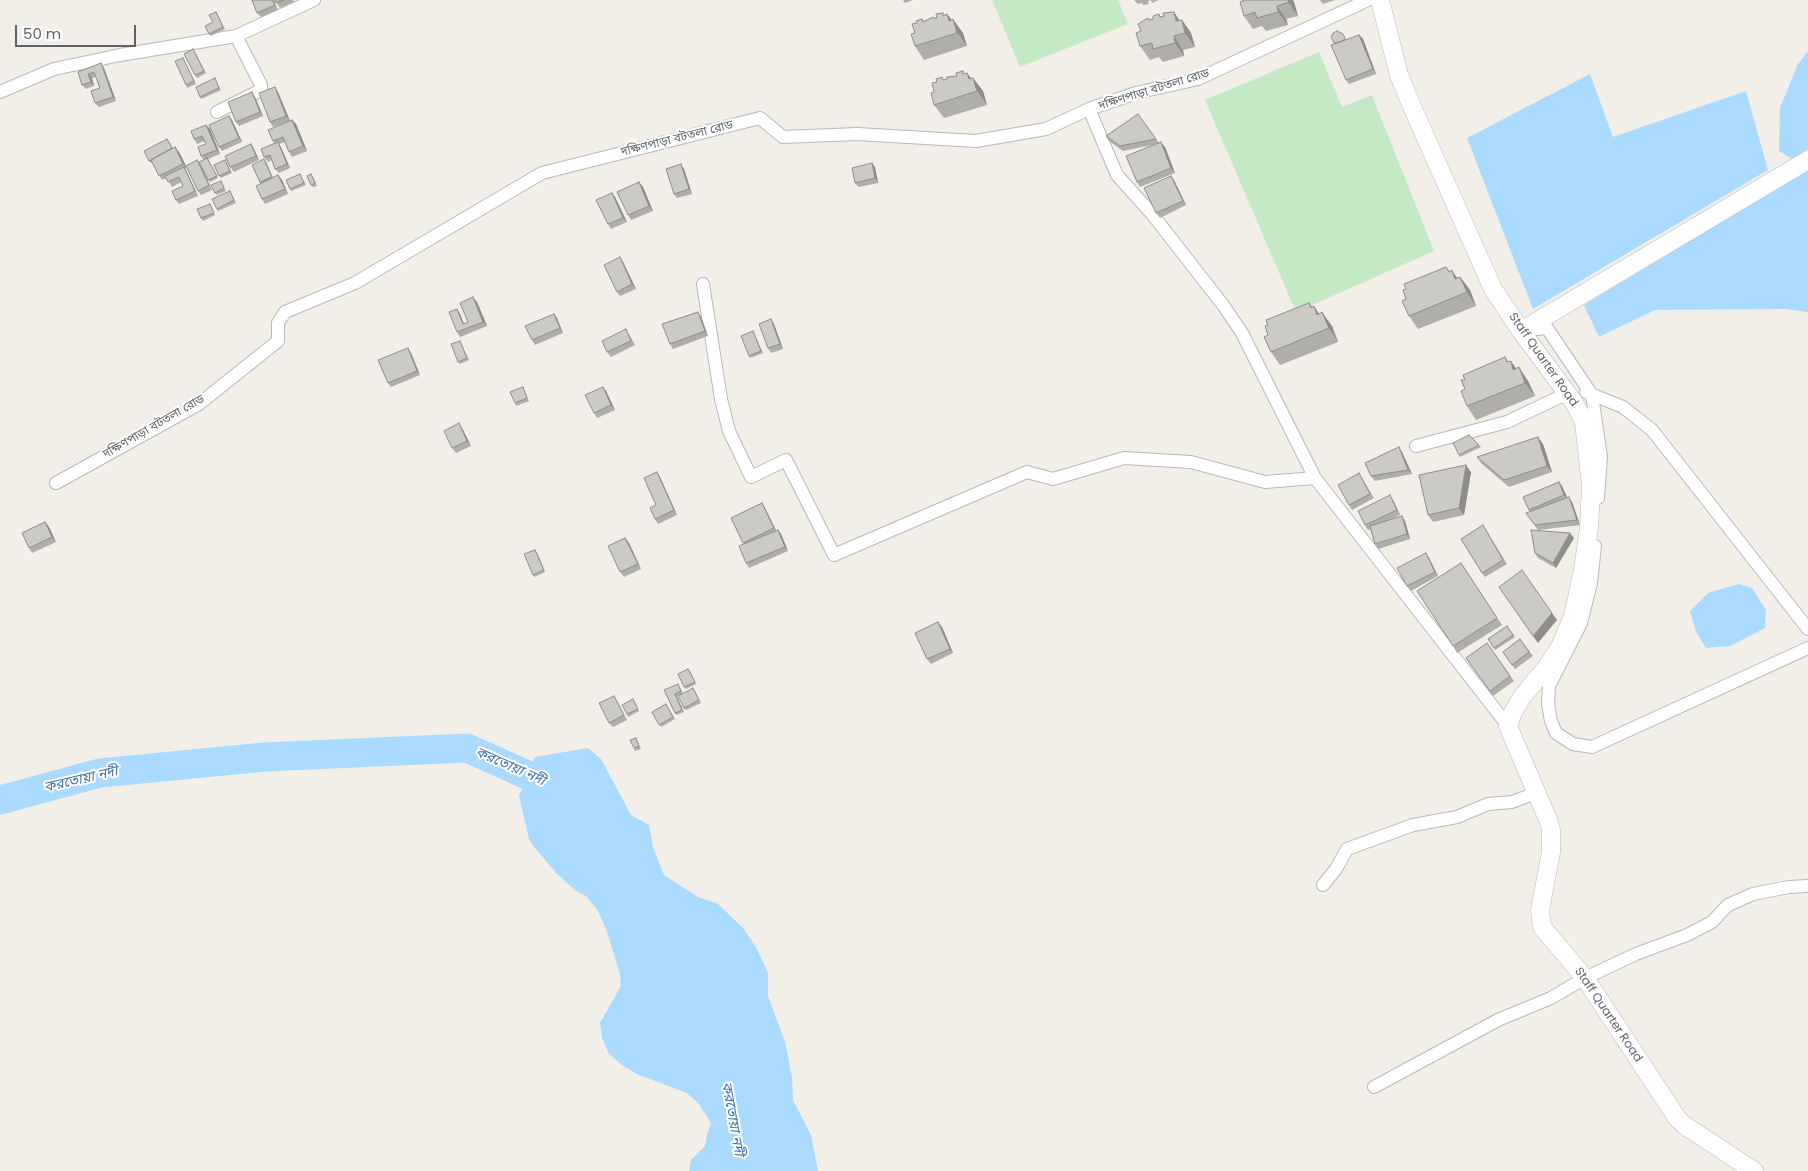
<!DOCTYPE html>
<meta charset="utf-8">
<style>
body{margin:0}
#map{position:relative;width:1808px;height:1171px;overflow:hidden;background:#f1efe8;font-family:Poppins,sans-serif}
canvas{display:block}
.scale{position:absolute;left:15px;top:25px;width:121px;height:22px;box-sizing:border-box;border:2px solid #5f6368;border-top:0;padding-left:6px;font-size:15px;line-height:18px;white-space:nowrap;color:#5f6368;-webkit-text-stroke:4px #fff;paint-order:stroke}
</style>
<div id="map">
<canvas width="1808" height="1171"></canvas>
<div class="scale">50 m</div>
</div>
<script>
const context = document.querySelector('canvas').getContext('2d');
context.lineJoin = 'round';
function paint(path, color) {
  context.fillStyle = color;
  context.fill(path, 'evenodd');
}
function shape(rows) {
  const path = new Path2D();
  for (const r of rows) {
    path.moveTo(r[0], r[1]);
    for (let i = 2; i < r.length; i += 2) path.lineTo(r[i], r[i + 1]);
  }
  return path;
}
function stroke(path, color, width, dash) {
  context.strokeStyle = color;
  context.lineWidth = width;
  context.lineCap = dash ? 'butt' : 'round';
  context.setLineDash(dash || []);
  context.stroke(path);
}
function label(font, color, halo, rows, align = 'center') {
  context.font = font + ' Poppins,"Noto Sans Bengali",sans-serif';
  context.lineWidth = 4;
  context.setLineDash([]);
  context.textBaseline = 'middle';
  context.strokeStyle = halo;
  context.fillStyle = color;
  for (const [text, x, y, turn = 0] of rows) {
    context.save();
    context.translate(x, y);
    context.rotate((+turn || 0) * Math.PI / 180);
    context.textAlign = isNaN(turn) ? turn : align;
    if (halo) context.strokeText(text, 0, 0);
    context.fillText(text, 0, 0);
    context.restore();
  }
}
paint(shape([
 [992,0,1118,0,1128,24,1020,67],
 [1319,52,1342,107,1372,95,1434,251,1296,312,1205,100]
]), '#c5e8c5');
paint(shape([
 [1808,51,1808,149,1792,159,1779,151,1780,108,1798,64],
 [1590,74,1613,137,1746,91,1768,170,1533,309,1467,138],
 [1808,169,1808,312,1785,309,1655,310,1599,337,1584,305],
 [1739,584,1752,588,1766,610,1765,628,1730,646,1706,648,1696,632,1690,611,1708,593],
 [588,748,601,759,631,815,649,825,653,847,664,875,698,897,718,904,743,928,756,947,768,973,768,996,785,1042,792,1077,793,1100,811,1135,818,1171,689,1171,691,1160,705,1146,707,1135,711,1123,699,1104,687,1093,637,1074,622,1065,609,1054,602,1038,600,1023,621,986,620,974,606,929,598,911,586,896,576,891,557,874,534,847,529,839,519,796,535,757]
]), '#aadaff');
stroke(shape([
 [0,800,100,773,265,757,467,748,563,791]
]), '#aadaff', 29);
const street = shape([
 [0,92,54,69,120,55,236,36,314,0],
 [1089,109,1117,175,1152,214,1223,305,1242,333,1315,478,1508,726],
 [217,112,261,90,261,85,236,36],
 [703,284,721,399,729,431,751,477,786,460,834,555,1027,472,1053,479,1124,458,1191,462,1265,482,1315,478],
 [1527,330,1547,328,1592,395,1601,457,1598,498],
 [1586,392,1623,407,1652,430,1808,629],
 [1416,446,1507,422,1568,393],
 [56,483,199,404,278,341,278,323,285,312,355,283,542,173,760,118,783,137,857,134,976,141,1046,129,1089,109,1136,93,1198,79,1368,0],
 [1595,546,1591,583,1581,623,1549,686,1548,704,1551,721,1556,733,1573,744,1592,747,1808,648],
 [1323,885,1336,869,1347,849,1413,825,1457,817,1488,804,1512,802,1536,793],
 [1374,1087,1498,1020,1551,998,1585,978,1636,954,1687,935,1712,922,1728,905,1753,894,1789,887,1808,886]
]);
const secondary = shape([
 [1380,0,1399,75,1413,109,1493,289,1521,331,1575,404,1584,422,1591,486,1589,528,1583,570,1573,616,1561,645,1547,667,1522,697,1513,712,1508,726,1549,822,1551,830,1551,852,1540,910,1542,927,1585,978,1677,1118,1684,1125,1754,1171],
 [1521,331,1808,160]
]);
stroke(street, '#b5b8bc', 14);
stroke(secondary, '#b6babf', 19);
stroke(street, '#fff', 12);
stroke(secondary, '#fff', 18);
paint(shape([
 [252,0,274,0,278,10,261,17,257,13],
 [275,0,293,0,294,2,280,8],
 [903,0,913,0,905,3],
 [1134,0,1159,0,1152,3,1151,0,1148,1,1149,4,1143,5,1142,3,1138,4],
 [1320,0,1335,0,1323,4],
 [1240,2,1294,2,1298,16,1286,19,1288,25,1266,31,1262,26,1253,29,1244,16],
 [216,12,225,29,211,36,209,34],
 [1174,12,1179,20,1182,20,1191,33,1195,47,1183,50,1184,56,1163,62,1159,57,1150,60,1140,46,1141,31,1149,20],
 [947,14,963,33,967,46,924,60,915,46,915,33,917,23,922,19,924,21],
 [1343,34,1346,40,1359,35,1363,39,1376,74,1349,84,1346,80,1334,43],
 [195,52,206,73,197,78,195,75],
 [183,58,196,84,187,88,186,85],
 [104,68,116,101,99,107,95,103,100,88,96,77,92,78,94,86,86,89,82,85,78,72],
 [967,73,971,78,973,78,983,91,987,105,944,118,934,105,934,92,937,82,942,77,944,80],
 [216,81,221,90,201,99,200,97],
 [252,92,255,97,263,116,239,126,236,122],
 [278,92,290,121,273,127,270,122],
 [1138,114,1159,143,1165,147,1175,173,1140,187,1137,182,1157,144,1123,151,1109,141,1106,136],
 [229,116,232,120,242,142,222,151,219,147],
 [292,120,296,124,307,151,292,157,289,152,285,142,279,144,290,168,279,173,275,169,272,160,268,162,264,157,275,144,273,141],
 [206,125,210,129,220,154,208,159,218,178,210,182,208,180,204,160,201,156,206,144,204,141,197,144,194,139],
 [169,141,173,149,179,152,187,168,185,169,198,196,179,204,176,200,183,186,181,182,172,187,167,178,162,180,152,163,151,163,149,161],
 [251,144,254,149,259,160,234,172,230,167],
 [225,160,232,173,221,178,219,176],
 [266,161,273,178,278,175,282,180,288,194,265,204,262,199,260,183,252,165],
 [200,165,212,190,201,195,198,191],
 [875,167,878,183,859,187,855,183],
 [684,169,692,194,677,198,674,194],
 [300,174,306,185,291,191,290,189],
 [313,176,317,186,313,187,311,185],
 [1174,180,1186,205,1160,218,1156,213],
 [222,183,226,191,217,195,215,193],
 [643,187,653,211,631,220,628,215],
 [230,191,236,203,218,211,217,209],
 [612,193,615,197,627,222,611,229,608,224],
 [211,206,215,215,203,221,201,218],
 [623,262,636,289,620,296,617,292],
 [1450,271,1457,278,1460,277,1470,290,1476,306,1418,329,1409,316,1406,299],
 [477,302,487,326,460,337,457,332,457,309,460,314,464,324,468,322],
 [1309,303,1312,307,1314,306,1319,314,1332,326,1338,342,1280,365,1271,352,1268,335,1268,325],
 [554,314,557,318,563,333,535,345,532,340],
 [701,317,708,336,673,349,670,344],
 [771,319,774,324,783,349,771,353,768,348],
 [753,331,763,353,750,358,749,356],
 [629,334,635,345,611,357,607,352],
 [460,341,469,360,460,364,458,362],
 [408,348,411,353,420,375,391,387,388,383],
 [1505,357,1508,362,1528,381,1535,396,1476,420,1467,406,1465,389],
 [523,387,529,401,516,406,515,403],
 [603,387,606,391,615,410,597,418,594,413],
 [462,428,471,446,456,453,452,448],
 [1543,444,1552,472,1509,487,1482,464,1477,457],
 [1479,445,1481,447,1460,457,1459,455],
 [1399,447,1402,452,1412,474,1375,481,1371,476],
 [1471,472,1464,515,1433,522,1428,515],
 [1359,473,1374,498,1352,510,1349,505],
 [660,477,677,515,658,524,655,519,656,505],
 [1562,486,1567,498,1572,502,1580,525,1538,530,1526,513,1530,512,1529,510],
 [1393,500,1400,515,1387,521,1405,521,1410,539,1378,549,1375,544,1370,529,1368,530,1365,525],
 [762,503,765,508,776,530,778,530,781,534,788,551,749,568,746,563,744,544,731,518],
 [45,522,49,527,56,542,32,553,29,548],
 [1483,525,1507,564,1485,577,1482,573],
 [625,538,629,543,641,569,624,577,620,572],
 [1574,538,1556,568,1538,558,1535,553],
 [537,552,545,572,535,577,533,575],
 [1429,558,1438,576,1411,591,1407,586],
 [1461,563,1502,625,1457,653,1453,646],
 [1507,626,1515,637,1495,650,1488,639],
 [942,627,953,653,931,664,927,659],
 [1520,639,1533,656,1515,669,1503,652],
 [1487,643,1514,681,1493,696,1466,658],
 [690,671,696,684,686,689,684,687],
 [680,687,683,694,695,691,701,703,686,710,684,708,680,695,677,696,684,712,676,715,664,690],
 [614,696,627,720,613,727,609,723],
 [633,699,639,711,628,717,627,714],
 [666,704,675,719,661,727,652,712],
 [636,738,641,749,635,751,634,748]
]), '#afaea9');
paint(shape([
 [1287,0,1293,0,1294,2,1298,16],
 [1277,6,1286,19,1288,25,1278,12],
 [1174,12,1183,26,1182,20,1191,33,1195,47,1176,21],
 [947,14,955,25,953,19,963,33,967,46,949,21],
 [1359,35,1363,39,1376,74,1373,69],
 [1174,36,1183,50,1184,56,1175,43],
 [101,63,104,68,116,101,113,97],
 [967,73,975,84,973,78,983,91,987,105,969,79],
 [88,74,92,78,94,86,91,82],
 [275,87,278,92,290,121,286,116],
 [252,92,255,97,263,116,260,112],
 [229,116,232,120,242,142,239,138],
 [292,120,296,124,307,151,303,146],
 [206,125,210,129,220,154,217,150],
 [278,142,281,147,290,168,287,164],
 [1161,142,1165,147,1175,173,1171,168],
 [251,144,254,149,259,160,256,156],
 [175,147,179,152,187,168,183,164],
 [197,160,200,165,212,190,209,185],
 [872,163,875,167,878,183,875,178],
 [681,164,684,169,692,194,689,189],
 [184,167,187,172,198,196,195,191],
 [278,175,282,180,288,194,285,189],
 [1171,176,1174,180,1186,205,1183,201],
 [639,182,643,187,653,211,649,206],
 [612,193,615,197,627,222,623,218],
 [620,257,623,262,636,289,632,284],
 [1446,267,1455,278,1452,270,1461,284,1464,292,1449,272],
 [1460,277,1470,290,1476,306,1467,292],
 [473,297,477,302,487,326,483,322],
 [1309,303,1317,314,1314,306,1323,320,1326,328,1311,308],
 [457,309,460,314,466,329,463,324],
 [698,312,701,317,708,336,705,331],
 [1322,312,1332,326,1338,342,1329,328],
 [554,314,557,318,563,333,560,328],
 [771,319,774,324,783,349,780,344],
 [408,348,411,353,420,375,417,371],
 [1505,357,1513,369,1511,361,1520,374,1523,383,1507,362],
 [1519,367,1528,381,1535,396,1525,383],
 [603,387,606,391,615,410,611,405],
 [459,423,462,428,471,446,467,441],
 [1538,437,1543,444,1552,472,1547,466],
 [1399,447,1402,452,1412,474,1408,470],
 [1466,465,1471,472,1464,515,1459,508],
 [657,472,660,477,677,515,674,510],
 [1559,482,1562,486,1568,499,1564,495],
 [1390,495,1393,500,1400,515,1397,510],
 [1569,497,1572,502,1580,525,1577,520],
 [762,503,765,508,777,533,774,528],
 [1402,516,1405,521,1410,539,1407,534],
 [45,522,49,527,56,542,52,537],
 [778,530,781,534,788,551,785,547],
 [1570,533,1574,538,1556,568,1553,563],
 [625,538,629,543,641,569,638,564],
 [1426,553,1429,558,1438,576,1435,572],
 [1552,613,1557,620,1538,643,1533,636],
 [938,622,942,627,953,653,950,649]
]), '#8f8d8a');
const building = shape([
 [252,0,272,0,275,5,257,13,252,0],
 [275,0,284,0,276,3,275,0],
 [1244,0,1288,0,1289,2,1277,6,1278,12,1257,18,1255,12,1244,16,1240,2,1244,0],
 [216,12,223,27,209,34,205,26,213,22,209,15,216,12],
 [1174,12,1176,21,1182,20,1185,33,1174,36,1175,43,1153,49,1152,43,1140,46,1136,33,1141,31,1138,24,1148,18,1149,20,1153,19,1153,16,1159,14,1160,17,1164,16,1163,13,1174,12],
 [943,13,943,16,947,14,949,21,953,19,957,33,915,46,911,34,915,33,912,24,917,23,916,21,922,19,923,22,933,17,934,18,937,18,936,14,943,13],
 [1337,31,1343,34,1345,38,1343,41,1336,43,1334,43,1331,37,1333,33,1337,31],
 [1359,35,1373,69,1346,80,1331,45,1359,35],
 [193,49,204,71,195,75,184,54,193,49],
 [183,58,194,81,186,85,175,61,183,58],
 [101,63,113,97,95,103,91,91,100,88,94,72,88,74,91,82,82,85,78,72,101,63],
 [963,71,963,74,967,73,969,79,973,78,977,91,934,105,931,93,934,92,932,83,937,82,936,79,942,77,943,80,947,79,947,77,957,76,956,73,963,71],
 [215,78,219,88,200,97,196,87,215,78],
 [275,87,286,116,270,122,259,93,275,87],
 [252,92,260,112,236,122,228,102,252,92],
 [1138,114,1156,139,1120,146,1106,136,1138,114],
 [229,116,239,138,219,147,209,125,229,116],
 [292,120,303,146,289,152,283,137,273,141,268,130,292,120],
 [206,125,217,150,201,156,198,147,206,144,202,136,194,139,191,131,206,125],
 [167,139,172,148,149,161,144,151,167,139],
 [278,142,287,164,275,169,270,155,264,157,261,149,278,142],
 [1161,142,1171,168,1137,182,1126,156,1161,142],
 [251,144,256,156,230,167,225,156,251,144],
 [175,147,183,164,159,176,151,160,175,147],
 [207,158,217,176,208,180,199,162,207,158],
 [264,159,272,177,260,182,252,165,264,159],
 [197,160,209,185,198,191,186,166,197,160],
 [225,160,230,171,219,176,214,165,225,160],
 [872,163,875,178,855,183,852,168,872,163],
 [681,164,689,189,674,194,666,169,681,164],
 [184,167,195,191,176,200,172,191,183,186,179,177,168,182,165,176,184,167],
 [300,174,304,183,290,189,286,180,300,174],
 [311,174,315,183,311,185,307,176,311,174],
 [278,175,285,189,262,199,256,186,278,175],
 [1171,176,1183,201,1156,213,1144,188,1171,176],
 [221,181,224,188,215,193,211,185,221,181],
 [639,182,649,206,628,215,617,192,639,182],
 [230,191,234,200,217,209,212,199,230,191],
 [612,193,623,218,608,224,596,200,612,193],
 [210,204,214,213,201,218,197,209,210,204],
 [620,257,632,284,617,292,604,265,620,257],
 [1446,267,1449,272,1452,270,1455,279,1460,277,1467,292,1409,316,1402,301,1406,299,1403,290,1406,289,1404,284,1446,267],
 [473,297,483,322,457,332,449,312,457,309,463,324,468,322,460,303,473,297],
 [1309,303,1311,308,1314,306,1317,315,1322,312,1329,328,1271,352,1264,337,1268,335,1265,326,1268,325,1266,320,1309,303],
 [698,312,705,331,670,344,662,324,698,312],
 [554,314,560,328,532,340,525,326,554,314],
 [771,319,780,344,768,348,759,324,771,319],
 [626,329,631,341,607,352,602,341,626,329],
 [753,331,761,351,749,356,741,336,753,331],
 [460,341,467,358,458,362,451,344,460,341],
 [408,348,417,371,388,383,378,360,408,348],
 [1505,357,1507,362,1511,361,1513,370,1519,367,1525,383,1467,406,1461,391,1465,389,1461,380,1465,380,1463,375,1505,357],
 [523,387,527,398,515,403,510,392,523,387],
 [603,387,611,405,594,413,585,395,603,387],
 [459,423,467,441,452,448,444,431,459,423],
 [1469,435,1479,445,1459,455,1453,443,1469,435],
 [1538,437,1547,466,1504,480,1477,457,1538,437],
 [1399,447,1408,470,1371,476,1365,463,1399,447],
 [1466,465,1459,508,1428,515,1419,475,1466,465],
 [657,472,674,510,655,519,650,508,656,505,644,478,657,472],
 [1359,473,1370,494,1349,505,1338,485,1359,473],
 [1559,482,1564,495,1529,510,1523,497,1559,482],
 [1390,495,1397,510,1365,525,1358,511,1390,495],
 [1569,497,1577,520,1535,525,1526,513,1569,497],
 [762,503,774,528,743,543,731,518,762,503],
 [1402,516,1407,534,1375,544,1370,526,1402,516],
 [45,522,52,537,29,548,22,533,45,522],
 [1483,525,1503,560,1482,573,1461,539,1483,525],
 [778,530,785,547,746,563,739,546,778,530],
 [1531,530,1570,533,1553,563,1535,553,1531,530],
 [625,538,638,564,620,572,608,546,625,538],
 [535,550,544,570,533,575,524,554,535,550],
 [1426,553,1435,572,1407,586,1397,568,1426,553],
 [1461,563,1497,618,1453,646,1417,591,1461,563],
 [1522,570,1552,613,1533,636,1499,587,1522,570],
 [938,622,950,649,927,659,915,633,938,622],
 [1507,626,1513,635,1494,648,1488,639,1507,626],
 [1520,639,1529,652,1512,665,1503,652,1520,639],
 [1487,643,1510,676,1490,691,1466,658,1487,643],
 [688,669,695,682,684,687,678,674,688,669],
 [678,684,681,691,675,694,682,710,675,713,664,690,678,684],
 [693,688,699,700,684,708,678,696,693,688],
 [614,696,624,715,609,723,599,703,614,696],
 [633,699,638,709,627,714,622,705,633,699],
 [666,704,673,717,659,725,652,712,666,704],
 [636,738,639,746,634,748,630,740,636,738]
]);
paint(building, '#cccac5');
stroke(building, '#8f8d8a', 1);
label('12px', '#5f6368', '#fff', [
 ["দক্ষিণপাড়া বটতলা রোড",1154,90,-17],
 ["দক্ষিণপাড়া বটতলা রোড",677,139,-14],
 ["Staff Quarter Road",1543,360,55],
 ["দক্ষিণপাড়া বটতলা রোড",154,427,-30],
 ["Staff Quarter Road",1608,1015,56]
]);
label('italic 14px', '#4174aa', '#fff', [
 ["করতোয়া নদী",510,767,24],
 ["করতোয়া নদী",81,780,-13],
 ["করতোয়া নদী",732,1119,80]
]);
</script>
